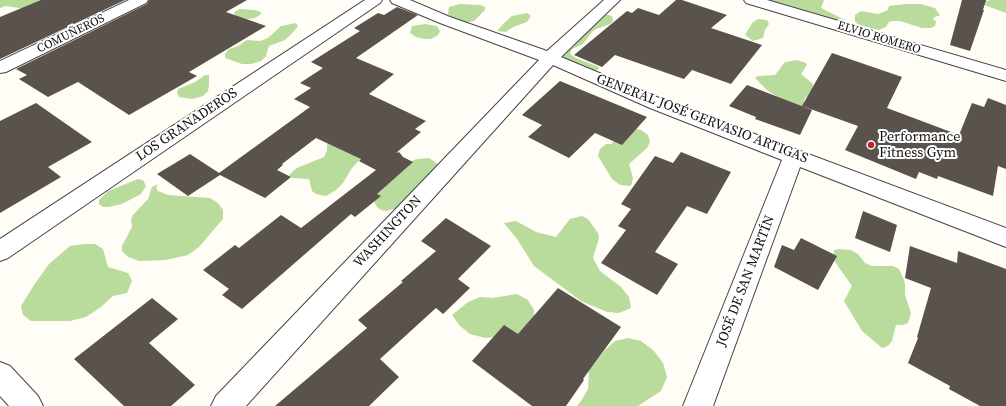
<!DOCTYPE html>
<meta charset="utf-8">
<style>
body{margin:0}
canvas{display:block;background:#fffdf5}
</style>
<canvas width="1006" height="406"></canvas>
<script>
const context = document.querySelector('canvas').getContext('2d');
context.lineJoin = 'round';
function paint(path, color) {
  context.fillStyle = color;
  context.fill(path, 'evenodd');
}
function shape(rows) {
  const path = new Path2D();
  for (const r of rows) {
    path.moveTo(r[0], r[1]);
    for (let i = 2; i < r.length; i += 2) path.lineTo(r[i], r[i + 1]);
  }
  return path;
}
function stroke(path, color, width, dash) {
  context.strokeStyle = color;
  context.lineWidth = width;
  context.lineCap = dash ? 'butt' : 'round';
  context.setLineDash(dash || []);
  context.stroke(path);
}
function label(font, color, halo, rows, align = 'center') {
  context.font = font + ' "Source Serif 4",serif';
  context.lineWidth = 4;
  context.setLineDash([]);
  context.textBaseline = 'middle';
  context.strokeStyle = halo;
  context.fillStyle = color;
  for (const [text, x, y, turn = 0] of rows) {
    context.save();
    context.translate(x, y);
    context.rotate((+turn || 0) * Math.PI / 180);
    context.textAlign = isNaN(turn) ? turn : align;
    if (halo) context.strokeText(text, 0, 0);
    context.fillText(text, 0, 0);
    context.restore();
  }
}
paint(shape([
 [0,0,44,0,25,9,6,6,0,8],
 [766,0,824,0,821,8,849,22,844,24],
 [981,0,988,1,990,0,1006,0,1006,13,984,5],
 [460,4,480,5,485,7,485,10,474,21,466,23,455,21,448,14,449,7],
 [905,4,921,4,935,8,940,15,933,18,936,22,935,26,931,28,922,28,900,21,892,21,889,22,886,27,879,30,858,25,855,21,855,15,861,11,878,14,888,10,889,6],
 [240,9,255,10,261,12,261,14,255,18,244,20,235,15,234,12],
 [527,13,531,16,527,22,513,27,506,32,497,31,504,23,512,16],
 [605,14,612,16,613,21,610,24,596,29,592,32,583,44,572,49,570,54,576,58,599,67,598,70,590,71,556,56],
 [758,19,767,20,769,24,765,30,763,38,753,41,745,35,746,33,753,22],
 [296,23,298,26,295,30,285,40,269,46,266,56,261,61,251,64,242,64,225,58,225,54,229,49,238,46,247,40,260,41,268,38,281,26],
 [425,24,437,26,440,31,438,35,431,39,424,39,416,37,410,33,412,26],
 [797,60,806,63,807,65,801,74,813,84,812,89,804,100,805,107,796,108,768,91,755,78,758,76,775,75,785,62],
 [205,75,209,75,209,85,208,91,203,96,192,99,179,97,177,93,178,89,195,82],
 [632,128,641,130,648,135,650,142,647,148,629,164,633,178,631,186,620,185,612,179,598,156,600,149,606,144,612,144,616,132],
 [327,143,362,157,352,168,343,183,336,190,326,196,316,194,312,191,309,179,292,178,289,175,297,168,324,157,327,150],
 [429,158,439,165,398,208,386,211,381,210,377,207,373,200,376,184,408,162,418,159],
 [138,179,143,180,146,186,141,194,122,204,108,207,103,207,99,204,99,200,108,191],
 [158,184,156,188,158,191,168,195,210,198,218,203,223,210,223,219,199,247,188,255,166,260,139,261,128,257,122,251,122,246,132,227,131,219,133,215,148,199,152,187],
 [582,216,588,219,598,233,599,238,593,258,600,271,621,287,629,297,631,308,619,313,607,312,581,301,534,266,517,239,504,223,516,221,536,232,556,237,570,219],
 [84,244,95,244,103,249,108,267,128,273,132,281,127,293,113,296,101,307,86,317,70,321,31,321,23,315,21,306,34,285,49,264,70,246],
 [839,249,851,250,858,254,865,263,872,266,893,266,899,269,904,280,905,285,905,295,911,313,908,323,903,325,896,325,892,341,888,346,882,348,862,331,844,301,852,286,833,259,834,250],
 [517,294,528,300,534,310,534,321,537,333,485,338,470,334,460,326,452,315,468,302,480,297,492,298],
 [628,338,641,341,654,351,663,363,667,377,661,391,638,406,577,406,581,401,588,389,589,371,605,350,615,341]
]), '#b9dc9c');
paint(shape([
 [41,0,125,0,0,59,0,17],
 [149,0,247,0,226,12,266,26,189,72,197,76,129,115,78,82,48,97,19,79,27,75,16,69,147,4],
 [676,0,682,0,727,15,711,28,762,45,731,84,692,70,684,79,615,55,602,67,574,55,627,11,632,13,638,8,659,15],
 [962,0,986,0,983,10,984,10,970,51,950,45],
 [397,7,418,15,356,58,394,74,369,94,426,121,415,129,421,132,396,153,399,152,403,157,413,162,377,194,381,196,355,217,351,214,242,309,222,295,229,289,203,270,235,245,239,248,281,215,301,228,376,170,359,161,361,159,316,138,282,164,283,165,277,170,291,177,265,198,220,175,188,196,157,174,190,154,219,173,310,107,294,99,311,88,300,83,323,68,311,62,360,31,354,28,378,13,384,15],
 [832,53,902,77,887,108,959,135,972,103,984,107,988,98,1006,105,1006,169,998,166,993,196,938,176,937,179,919,172,916,179,845,150,858,126,802,106],
 [560,81,647,117,622,145,595,133,569,158,528,137,542,125,522,115],
 [747,85,812,110,800,135,755,119,756,117,729,106],
 [36,103,92,142,48,167,61,177,0,213,0,121],
 [681,152,731,172,707,214,687,206,655,252,678,264,657,295,601,263,626,230,618,226,631,209,621,204,655,156,673,163],
 [863,211,897,225,890,252,855,238],
 [446,218,491,246,458,279,470,288,443,314,436,308,380,359,399,377,369,406,275,406,367,328,358,320,403,282,401,281,436,251,421,241],
 [801,238,837,256,818,290,774,267,782,245,794,250],
 [910,246,957,263,958,251,1006,269,1006,406,980,406,949,389,950,386,908,363,918,338,917,337,931,288,905,278],
 [558,288,621,327,583,379,584,380,566,406,532,406,472,361,504,325,518,334],
 [152,298,178,319,149,343,195,385,171,406,124,406,74,359]
]), '#5a524d');
const minor = shape([
 [129,0,148,0,146,3,6,72,0,73,0,61,129,0],
 [365,0,382,0,380,3,8,258,0,261,0,239,365,0],
 [390,0,410,0,450,17,547,51,604,0,620,0,561,57,664,100,1006,228,1006,247,800,167,713,406,683,406,782,160,650,108,553,65,246,406,211,406,216,396,539,60,440,23,392,3,390,0],
 [744,0,767,0,1006,70,1006,81,746,3,744,0],
 [0,362,10,366,38,396,43,406,9,406,0,396,0,362]
]);
stroke(minor, '#444', 2);
paint(minor, '#fff');
for (const [x, y, r, color] of [
 [871,145,4,"#c4262e"]
]) {
  const dot = new Path2D();
  dot.arc(x, y, r, 0, 2 * Math.PI);
  context.fillStyle = color;
  context.fill(dot);
  stroke(dot, '#fff', 1.5);
}
label('12px', '#111', '#fff', [
 ["COMUÑEROS",71,34,-26],
 ["ELVIO ROMERO",879,38,17]
]);
label('14px', '#111', '#fff', [
 ["GENERAL JOSÉ GERVASIO ARTIGAS",702,119,21],
 ["LOS GRANADEROS",187,125,-34],
 ["WASHINGTON",388,232,-47],
 ["JOSÉ DE SAN MARTÍN",746,281,-69]
]);
label('14px', '#111', '#fff', [
 ["Performance",879,137],
 ["Fitness Gym",879,153]
], 'left');
</script>
